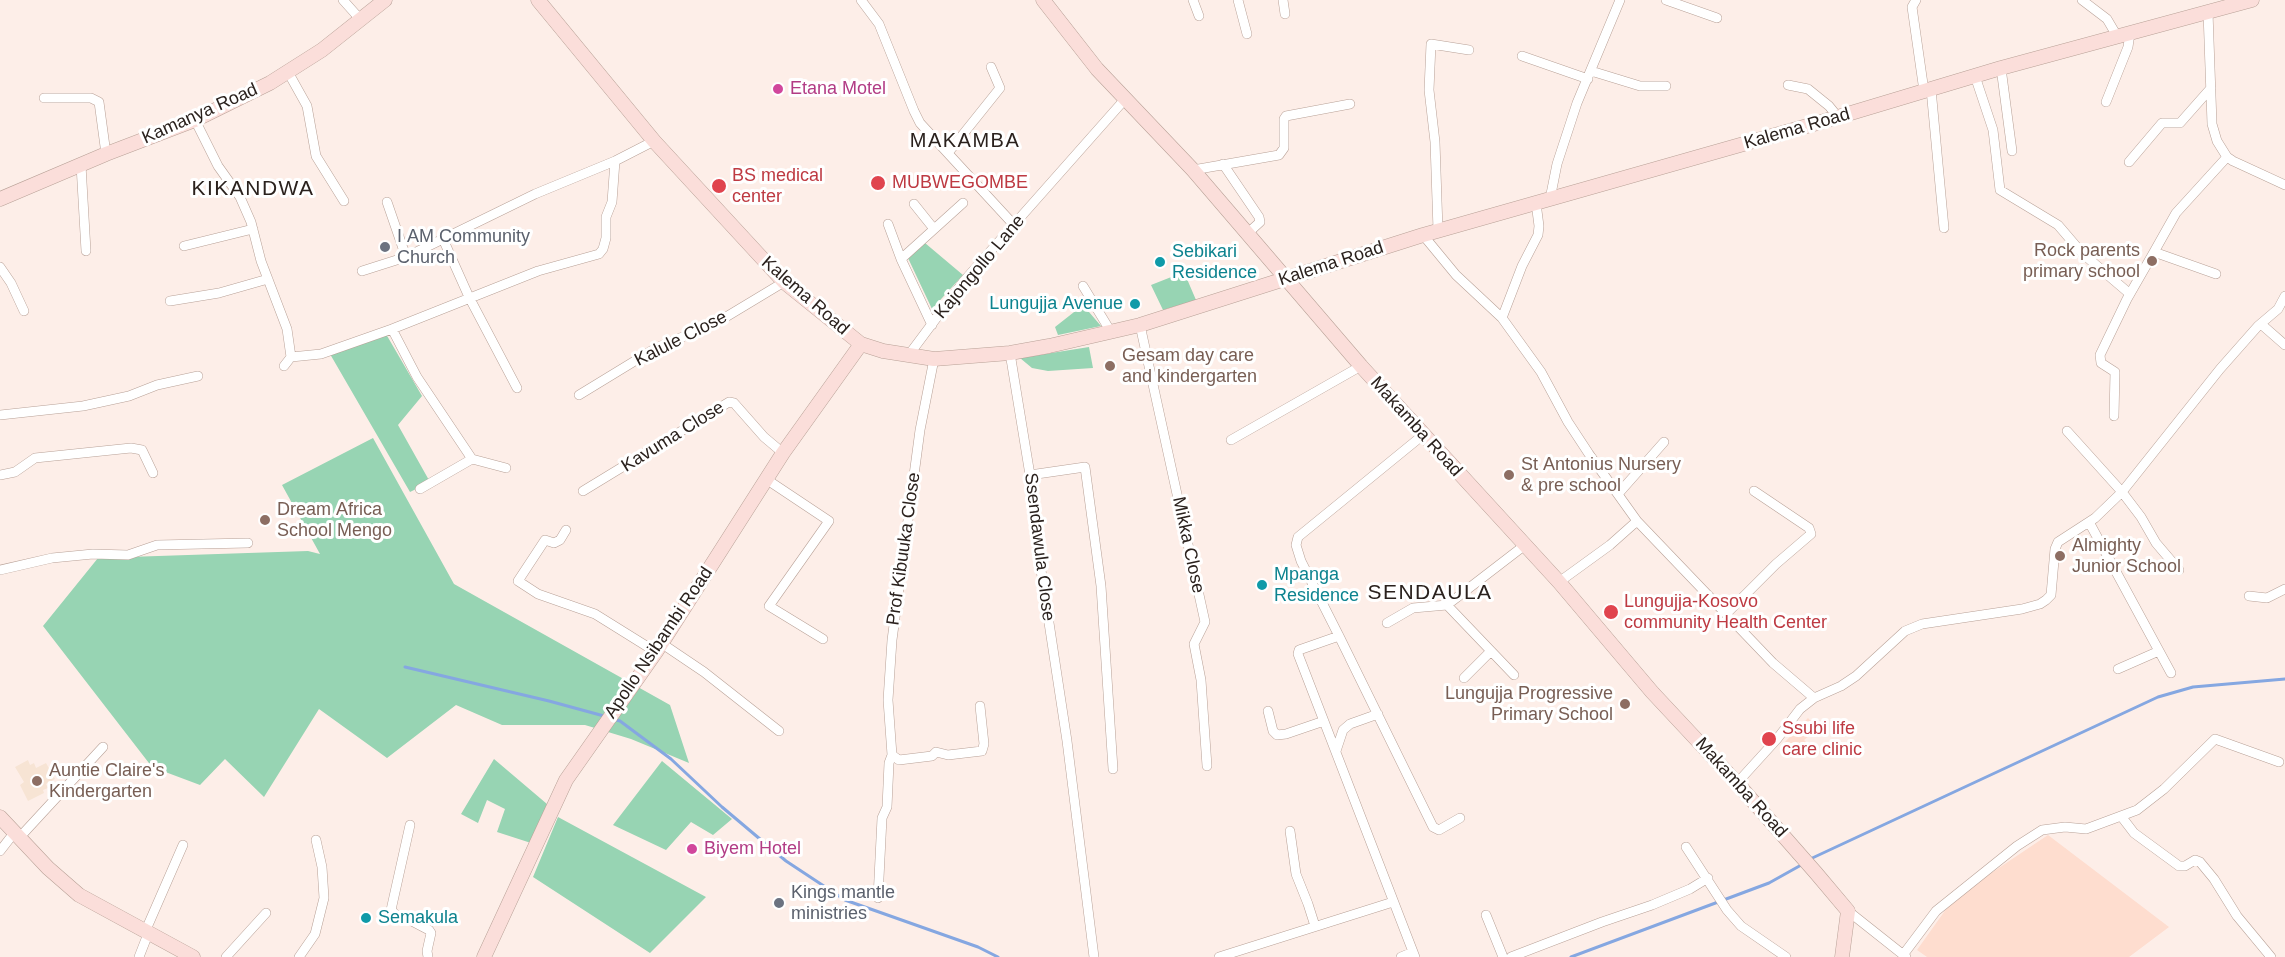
<!DOCTYPE html>
<style>
body{margin:0}
canvas{display:block;background:#fdeee8}
</style>
<canvas width="2285" height="957"></canvas>
<script>
const context = document.querySelector('canvas').getContext('2d');
context.lineJoin = 'round';
function paint(path, color) {
  context.fillStyle = color;
  context.fill(path, 'evenodd');
}
function shape(rows) {
  const path = new Path2D();
  for (const r of rows) {
    path.moveTo(r[0], r[1]);
    for (let i = 2; i < r.length; i += 2) path.lineTo(r[i], r[i + 1]);
  }
  return path;
}
function stroke(path, color, width, dash) {
  context.strokeStyle = color;
  context.lineWidth = width;
  context.lineCap = dash ? 'butt' : 'round';
  context.setLineDash(dash || []);
  context.stroke(path);
}
function label(font, color, halo, rows, align = 'center') {
  context.font = font + ' Arial,sans-serif';
  context.lineWidth = 6;
  context.setLineDash([]);
  context.textBaseline = 'middle';
  context.strokeStyle = halo;
  context.fillStyle = color;
  for (const [text, x, y, turn = 0] of rows) {
    context.save();
    context.translate(x, y);
    context.rotate((+turn || 0) * Math.PI / 180);
    context.textAlign = isNaN(turn) ? turn : align;
    if (halo) context.strokeText(text, 0, 0);
    context.fillText(text, 0, 0);
    context.restore();
  }
}
paint(shape([
 [1808,718,1818,729,1804,740,1810,746,1798,756,1784,743],
 [2048,835,2169,927,2129,957,1927,957,1917,950,1954,898]
]), '#feddcf');
paint(shape([
 [28,760,30,765,34,763,36,768,46,763,55,779,46,784,48,788,43,790,44,793,28,801,20,785,24,782,15,767]
]), '#f7e4d4');
paint(shape([
 [925,243,963,275,932,309,908,258],
 [1184,272,1196,300,1163,310,1151,285],
 [1083,305,1101,326,1058,335,1055,327],
 [386,334,422,396,398,425,430,482,410,492,330,354],
 [1089,347,1093,368,1048,371,1032,368,1020,358],
 [373,438,454,584,670,705,689,763,631,739,585,725,502,725,456,705,387,758,319,709,264,797,225,759,200,785,152,767,43,626,98,558,308,551,320,554,282,485],
 [494,759,547,804,531,843,497,832,505,809,487,800,478,823,461,814],
 [662,761,732,819,713,835,691,822,666,850,613,825],
 [558,817,706,897,650,953,533,877]
]), '#97d4b3');
stroke(shape([
 [405,667,549,701,604,716],
 [613,719,620,721,671,759,722,807,786,861,845,900,978,947,998,957],
 [1808,860,2158,697,2193,687,2285,679],
 [1571,957,1769,883,1803,864]
]), '#85a7e1', 3);
const street = shape([
 [343,0,360,19],
 [861,0,879,24,914,111,920,123,1014,225],
 [1193,0,1199,16],
 [1238,0,1247,34],
 [1283,0,1285,14],
 [1666,0,1717,18],
 [1916,0,1912,7,1924,91],
 [2082,0,2107,19,2117,36],
 [2208,12,2212,124,2217,141,2227,157,2233,161,2285,185],
 [1522,56,1588,79],
 [2001,68,2012,151],
 [1591,71,1640,86,1666,86],
 [288,72,307,106,316,156,344,201],
 [1975,76,1993,130,2000,190,2058,225,2082,253,2130,294],
 [1788,85,1808,89,1829,106,1838,117],
 [1931,89,1944,228],
 [44,98,91,98,99,102,106,154],
 [2106,102,2128,47,2130,33],
 [195,120,218,166,240,197,251,222,261,261,287,329,291,357,284,366],
 [948,153,1000,88,991,67],
 [2129,162,2162,123,2180,123,2211,88],
 [1223,164,1259,217,1260,222,1248,233],
 [81,165,86,251],
 [1193,170,1279,155,1284,148,1284,119,1286,116,1350,104],
 [1550,199,1557,164,1577,103,1620,0],
 [387,202,406,257],
 [1536,203,1539,226,1538,235,1522,266,1502,318,1541,372,1568,422,1589,454,1637,521,1773,663,1814,698],
 [914,204,934,229],
 [888,224,901,259,932,325],
 [1438,230,1435,142,1429,90,1431,44,1469,50],
 [1423,235,1456,275,1502,318],
 [443,239,469,297,517,388],
 [184,246,253,229],
 [901,259,963,203],
 [0,267,11,283,24,311],
 [362,271,406,257,535,194,615,161,654,141],
 [2216,274,2154,252,2176,213,2227,157],
 [1083,286,1111,332],
 [170,301,219,293,268,279],
 [2261,324,2285,345],
 [1140,325,1205,622,1194,644,1201,680,1207,766],
 [392,329,417,377,472,459,420,489],
 [1010,353,1030,475,1037,544,1067,741,1094,957],
 [908,356,964,281,1126,98],
 [291,357,321,354,392,329,538,271,599,254,603,249,606,238,606,217,612,202,615,161],
 [934,359,920,430,892,640,888,700,892,755,899,760,932,756,936,752,948,755,982,751,984,744,980,706],
 [579,395,656,348,716,323,784,282],
 [0,415,83,406,129,396,157,385,198,376],
 [2114,416,2115,372,2101,363,2100,355,2127,299,2154,252],
 [2067,431,2122,492,2141,517,2156,543,2179,570],
 [1231,440,1361,366],
 [472,459,506,468],
 [0,475,15,472,35,458,131,448,142,450,153,473],
 [1030,475,1085,467,1101,586,1113,769],
 [766,479,829,521,769,606,823,639],
 [583,491,729,402,734,403,764,437,783,453],
 [1618,494,1664,442],
 [2089,522,2171,673],
 [566,530,560,540,554,543,545,540,518,581,538,594,595,614,656,652],
 [0,570,52,558,93,554,128,555,157,545,248,543],
 [1559,582,1610,545,1637,521],
 [2249,596,2267,598,2285,589],
 [1447,605,1514,675],
 [1727,613,1776,564,1811,534,1809,528,1754,491],
 [1387,623,1413,608,1447,605,1525,545],
 [1339,636,1433,827,1439,830,1460,818],
 [661,643,704,672,779,731],
 [2118,669,2159,651],
 [1464,678,1491,651],
 [1268,711,1273,731,1277,735,1286,734,1324,721],
 [1336,751,1343,730,1350,724,1378,714],
 [1737,783,1777,739,1800,709,1814,698,1841,686,1856,676,1905,631,1922,624,2022,609,2040,604,2046,600,2051,595,2055,549,2058,542,2095,518,2122,492,2220,369,2258,326,2278,309,2285,296],
 [2121,816,2134,833,2179,866,2185,866,2195,860,2200,862,2214,879,2237,916,2271,957],
 [410,825,391,910,396,915,408,919,429,930,431,933,427,951,428,957],
 [1290,831,1296,874,1308,904,1315,926],
 [19,838,103,747],
 [1686,847,1727,910,1741,926,1786,957],
 [0,851,14,833],
 [878,898,882,818,887,807,889,763,892,755],
 [1848,911,1906,957],
 [1486,915,1503,957],
 [145,932,183,845],
 [1903,955,1936,911,2017,846,2042,830,2065,827,2086,829,2137,810,2164,789,2215,739,2279,762],
 [139,957,148,934],
 [226,957,266,913],
 [299,957,315,934,324,898,322,867,316,840],
 [1219,957,1393,902],
 [1401,957,1413,952],
 [1415,957,1298,654,1299,650,1339,636,1301,561,1296,545,1298,537,1423,435],
 [1511,957,1602,922,1652,905,1690,889,1708,878]
]);
const secondary = shape([
 [538,0,654,141,784,282,861,344,883,351,934,359,1010,353,1049,346,1140,325,1423,235,1821,122,2001,68,2252,0],
 [1043,0,1097,69,1193,170,1361,366,1559,582,1652,692,1737,783,1816,873,1848,911,1842,957],
 [0,199,106,154,195,120,270,83,322,50,385,0],
 [0,817,48,868,79,895,193,957],
 [484,957,566,780,656,652,783,453,861,344]
]);
stroke(street, '#b8a197', 10);
stroke(secondary, '#b8a197', 15);
stroke(street, '#fff', 9);
stroke(secondary, '#fbdeda', 14);
for (const [x, y, r, color] of [
 [778,89,6,"#d1479c"],
 [878,183,8,"#e0444e"],
 [719,186,8,"#e0444e"],
 [385,247,6,"#6b7280"],
 [2152,261,6,"#8d6e63"],
 [1160,262,6,"#0f9aa8"],
 [1135,304,6,"#0f9aa8"],
 [1110,366,6,"#8d6e63"],
 [1509,475,6,"#8d6e63"],
 [265,520,6,"#8d6e63"],
 [2060,556,6,"#8d6e63"],
 [1262,585,6,"#0f9aa8"],
 [1611,612,8,"#e0444e"],
 [1625,704,6,"#8d6e63"],
 [1769,739,8,"#e0444e"],
 [37,781,6,"#8d6e63"],
 [692,849,6,"#d1479c"],
 [779,903,6,"#6b7280"],
 [366,918,6,"#0f9aa8"]
]) {
  const dot = new Path2D();
  dot.arc(x, y, r, 0, 2 * Math.PI);
  context.fillStyle = color;
  context.fill(dot);
  stroke(dot, '#fff', 2);
}
label('18px', '#b23c85', '#fff', [
 ["Etana Motel",790,89],
 ["Biyem Hotel",704,849]
], 'left');
label('18px', '#2a211d', '#fff', [
 ["Kamanya Road",200,114,-24],
 ["Kalema Road",1797,129,-16],
 ["Kalema Road",1331,264,-18],
 ["Kajongollo Lane",980,267,-50],
 ["Kalema Road",805,296,41],
 ["Kalule Close",681,339,-27],
 ["Makamba Road",1416,427,48],
 ["Kavuma Close",673,437,-32],
 ["Mikka Close",1188,545,78],
 ["Ssendawula Close",1039,547,83],
 ["Prof Kibuuka Close",904,549,-82],
 ["Apollo Nsibambi Road",659,643,-56],
 ["Makamba Road",1741,788,48]
]);
label('18px', '#be3a42', '#fff', [
 ["BS medical",732,176],
 ["center",732,197],
 ["MUBWEGOMBE",892,183],
 ["Lungujja-Kosovo",1624,602],
 ["community Health Center",1624,623],
 ["Ssubi life",1782,729],
 ["care clinic",1782,750]
], 'left');
label('18px', '#5b616d', '#fff', [
 ["I AM Community",397,237],
 ["Church",397,258],
 ["Kings mantle",791,893],
 ["ministries",791,914]
], 'left');
label('18px', '#785e54', '#fff', [
 ["Rock parents",2140,251,"right"],
 ["primary school",2140,272,"right"],
 ["Gesam day care",1122,356],
 ["and kindergarten",1122,377],
 ["St Antonius Nursery",1521,465],
 ["& pre school",1521,486],
 ["Dream Africa",277,510],
 ["School Mengo",277,531],
 ["Almighty",2072,546],
 ["Junior School",2072,567],
 ["Lungujja Progressive",1613,694,"right"],
 ["Primary School",1613,715,"right"],
 ["Auntie Claire's",49,771],
 ["Kindergarten",49,792]
], 'left');
label('18px', '#0d838f', '#fff', [
 ["Sebikari",1172,252],
 ["Residence",1172,273],
 ["Lungujja Avenue",1123,304,"right"],
 ["Mpanga",1274,575],
 ["Residence",1274,596],
 ["Semakula",378,918]
], 'left');
context.letterSpacing = '1.5px';
label('20px', '#2a211d', '#fff', [
 ["MAKAMBA",965,141]
]);
context.letterSpacing = '0px';
context.letterSpacing = '1.5px';
label('21px', '#2a211d', '#fff', [
 ["KIKANDWA",253,189],
 ["SENDAULA",1430,593]
]);
context.letterSpacing = '0px';
</script>
